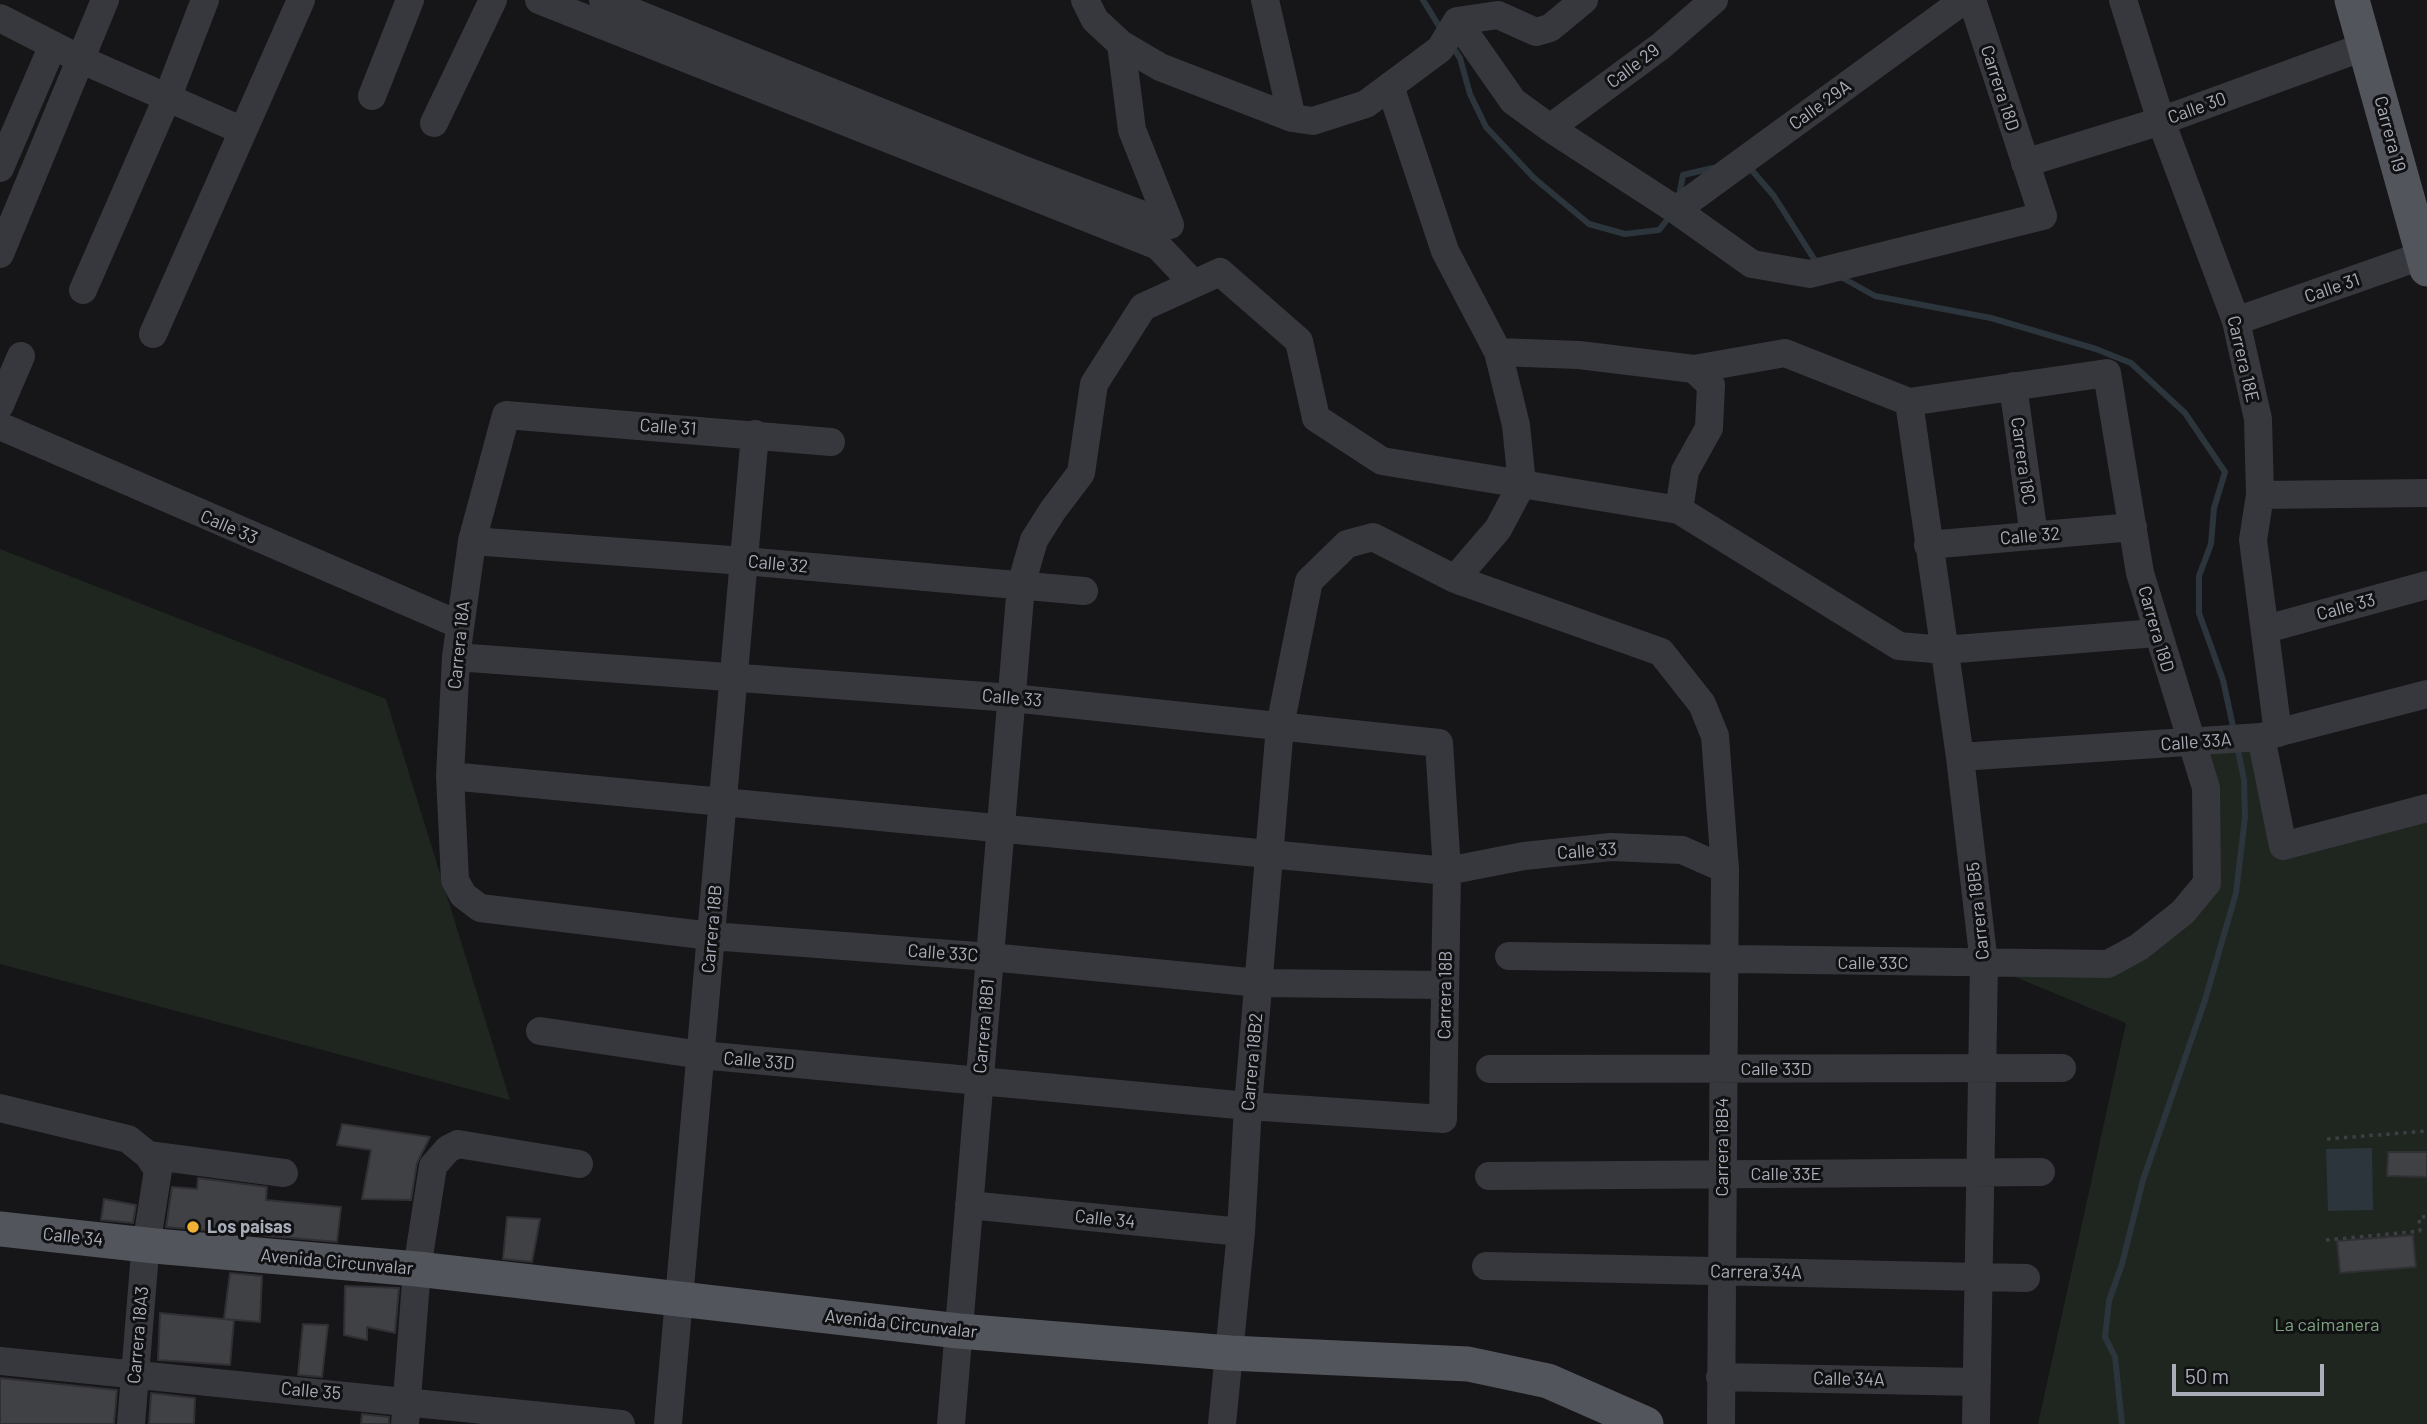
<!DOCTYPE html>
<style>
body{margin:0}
#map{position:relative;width:2427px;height:1424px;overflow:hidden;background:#161618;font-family:Barlow,sans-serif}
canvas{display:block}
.scale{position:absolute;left:2172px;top:1364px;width:152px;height:32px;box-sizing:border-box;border:4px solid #a8adb8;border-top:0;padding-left:9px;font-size:21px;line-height:24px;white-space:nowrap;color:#a8adb8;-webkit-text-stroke:5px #111113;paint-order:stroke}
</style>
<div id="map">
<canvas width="2427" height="1424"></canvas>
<div class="scale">50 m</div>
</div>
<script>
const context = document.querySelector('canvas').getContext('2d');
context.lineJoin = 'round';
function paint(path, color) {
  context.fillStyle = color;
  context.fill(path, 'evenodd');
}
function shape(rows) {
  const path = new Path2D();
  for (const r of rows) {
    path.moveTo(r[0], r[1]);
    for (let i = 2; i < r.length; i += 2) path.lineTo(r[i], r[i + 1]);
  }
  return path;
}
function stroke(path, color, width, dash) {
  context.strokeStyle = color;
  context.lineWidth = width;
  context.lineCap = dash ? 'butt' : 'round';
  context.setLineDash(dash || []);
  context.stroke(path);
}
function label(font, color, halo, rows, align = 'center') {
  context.font = font + ' Barlow,sans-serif';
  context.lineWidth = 6;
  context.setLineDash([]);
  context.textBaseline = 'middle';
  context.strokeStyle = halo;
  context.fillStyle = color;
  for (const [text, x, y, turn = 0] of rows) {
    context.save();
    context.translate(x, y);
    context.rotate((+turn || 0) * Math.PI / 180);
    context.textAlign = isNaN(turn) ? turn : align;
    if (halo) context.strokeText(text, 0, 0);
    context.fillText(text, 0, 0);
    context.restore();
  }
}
paint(shape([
 [0,549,386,699,510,1100,0,964],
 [2261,737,2283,845,2427,808,2427,1424,2038,1424,2126,1023,1984,964,2108,964,2207,883,2192,743]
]), '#1e261f');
paint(shape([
 [2372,1148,2373,1210,2328,1211,2326,1149]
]), '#2c353c');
stroke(shape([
 [1423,0,1442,31],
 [1452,46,1460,58,1470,94,1486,127,1534,178,1589,224,1625,234,1659,230,1671,215],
 [1749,167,1774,196,1816,262],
 [1679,196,1683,175,1713,168],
 [1841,277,1875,296,1991,318,2096,349,2131,363,2185,413,2225,472,2214,508,2211,544,2199,576,2199,613,2223,680,2234,731],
 [2122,1424,2115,1357,2105,1337,2109,1301,2122,1264,2143,1180,2205,1000,2236,893,2245,817,2244,780,2237,745]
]), '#2c353c', 6);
const building = shape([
 [342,1124,430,1137,417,1163,411,1200,362,1199,371,1150,337,1145,342,1124],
 [2388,1152,2427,1152,2427,1177,2387,1176,2388,1152],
 [198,1178,267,1187,266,1200,341,1207,337,1242,166,1227,172,1187,197,1189,198,1178],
 [104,1199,136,1205,133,1223,101,1220,104,1199],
 [507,1217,540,1219,532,1262,503,1259,507,1217],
 [2413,1235,2416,1267,2340,1273,2337,1241,2413,1235],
 [230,1273,262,1276,260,1322,224,1319,230,1273],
 [345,1286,399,1288,395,1333,367,1327,367,1340,344,1335,345,1286],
 [160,1313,234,1320,230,1365,158,1360,160,1313],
 [303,1324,328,1325,322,1377,298,1375,303,1324],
 [0,1378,117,1390,114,1424,0,1424,0,1378],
 [151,1393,195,1398,194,1424,149,1424,151,1393],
 [362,1414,389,1417,389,1424,361,1424,362,1414]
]);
paint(building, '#404145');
stroke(building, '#303034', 2);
stroke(shape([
 [2327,1139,2427,1131],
 [2326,1240,2420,1231,2419,1218,2427,1216]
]), '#3d3f44', 3.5, [3.5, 5]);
stroke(shape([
 [539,0,1158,246,1193,283],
 [603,0,1019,168,1170,225,1132,130,1121,44],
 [1085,0,1095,20,1121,44,1160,67,1292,118,1313,121,1366,104,1440,49,1457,21,1498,15,1536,32,1550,28,1584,0],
 [1265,0,1292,118],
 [2123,0,2161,121,2236,321,2258,419,2260,495,2253,540,2278,733],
 [0,18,82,60,243,131],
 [1457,21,1513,101,1550,128,1676,210,1752,264,1810,274,2043,216,1972,0],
 [372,96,410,0],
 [434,123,493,0],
 [1550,128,1661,46,1714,0],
 [2025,163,2161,121,2366,46],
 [0,168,53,45],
 [1676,210,1964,0],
 [0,254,105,0],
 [83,290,168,96,205,0],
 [2236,321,2427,254],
 [153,334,301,0],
 [1498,352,1579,355,1694,369,1711,385,1709,428,1685,471,1679,510],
 [2013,386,2034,536],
 [1909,402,1960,757,1984,964,1976,1424],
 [0,405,21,356],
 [0,426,460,625],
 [831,442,506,415,472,541,456,657,450,776,455,880,463,895,480,908,711,936,990,957,1259,983,1445,985],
 [2260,495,2427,493],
 [472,541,744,561,1084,591],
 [1928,545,2133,527],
 [1455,579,1661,652,1702,704,1715,736,1725,869,1721,1424],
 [2266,629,2427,585],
 [456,657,1012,698,1439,743,1447,871,1443,1119,1248,1106,701,1055,540,1031],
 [2261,737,2283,846,2427,808],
 [1960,757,2261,737,2427,694],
 [450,776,1447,871,1524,856,1611,847,1682,850,1725,869],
 [1509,956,2108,964,2139,947,2183,912,2207,883,2206,788,2140,573,2107,373,1909,402,1785,353,1694,369],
 [1490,1069,2062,1068],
 [0,1108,128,1139,148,1155,158,1170,145,1253,131,1424],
 [148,1155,284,1173],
 [1489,1176,2041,1172],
 [969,1205,1241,1232],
 [1486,1266,2026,1278],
 [0,1361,621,1424],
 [1720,1377,1977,1382],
 [405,1424,417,1269,433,1166,448,1149,458,1144,579,1164],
 [668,1424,755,434],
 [951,1424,1021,585,1034,540,1053,510,1081,473,1094,384,1143,307,1220,272,1299,341,1316,418,1382,461,1679,510,1899,646,1944,650,2156,633],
 [1222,1424,1241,1232,1248,1106,1280,726,1309,581,1347,544,1373,537,1455,579,1498,529,1522,484,1516,425,1498,352,1445,251,1390,86]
]), '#37383d', 28);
stroke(shape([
 [2352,0,2427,269],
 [0,1229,155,1246,417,1269,959,1331,1230,1353,1468,1364,1548,1381,1646,1424]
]), '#53555c', 35);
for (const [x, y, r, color] of [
 [193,1227,7,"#f2b134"]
]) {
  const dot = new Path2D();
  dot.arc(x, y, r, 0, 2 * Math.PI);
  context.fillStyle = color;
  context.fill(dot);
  stroke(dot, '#111113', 2.5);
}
label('18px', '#a8adb8', '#111113', [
 ["Calle 29",1633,66,-37],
 ["Carrera 18D",2000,88,72],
 ["Calle 29A",1820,105,-36],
 ["Calle 30",2197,108,-20],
 ["Carrera 19",2390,134,75],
 ["Calle 31",2332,288,-19],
 ["Carrera 18E",2243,359,77],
 ["Calle 31",668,427,4],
 ["Carrera 18C",2023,461,82],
 ["Calle 33",229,527,23],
 ["Calle 32",2030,536,-5],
 ["Calle 32",778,564,5],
 ["Calle 33",2346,607,-15],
 ["Carrera 18D",2156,629,74],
 ["Carrera 18A",459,645,-84],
 ["Calle 33",1012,698,5],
 ["Calle 33A",2196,742,-4],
 ["Calle 33",1587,851,-4],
 ["Carrera 18B5",1978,911,-96],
 ["Carrera 18B",712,929,-85],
 ["Calle 33C",943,953,4],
 ["Calle 33C",1873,963],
 ["Carrera 18B",1445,995,-89],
 ["Carrera 18B1",984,1026,-85],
 ["Calle 33D",759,1061,5],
 ["Carrera 18B2",1252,1062,-85],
 ["Calle 33D",1776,1069],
 ["Carrera 18B4",1722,1147,-90],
 ["Calle 33E",1786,1174],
 ["Calle 34",1105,1219,6],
 ["Calle 34",73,1237,6],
 ["Avenida Circunvalar",337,1262,5],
 ["Carrera 34A",1756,1272,1],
 ["Avenida Circunvalar",901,1324,6],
 ["Carrera 18A3",138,1335,-85],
 ["Calle 34A",1849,1379,1],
 ["Calle 35",311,1391,5]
]);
label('bold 18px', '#a8adb8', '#111113', [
 ["Los paisas",207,1227]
], 'left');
label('18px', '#7fa381', '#111113', [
 ["La caimanera",2327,1325]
]);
</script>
